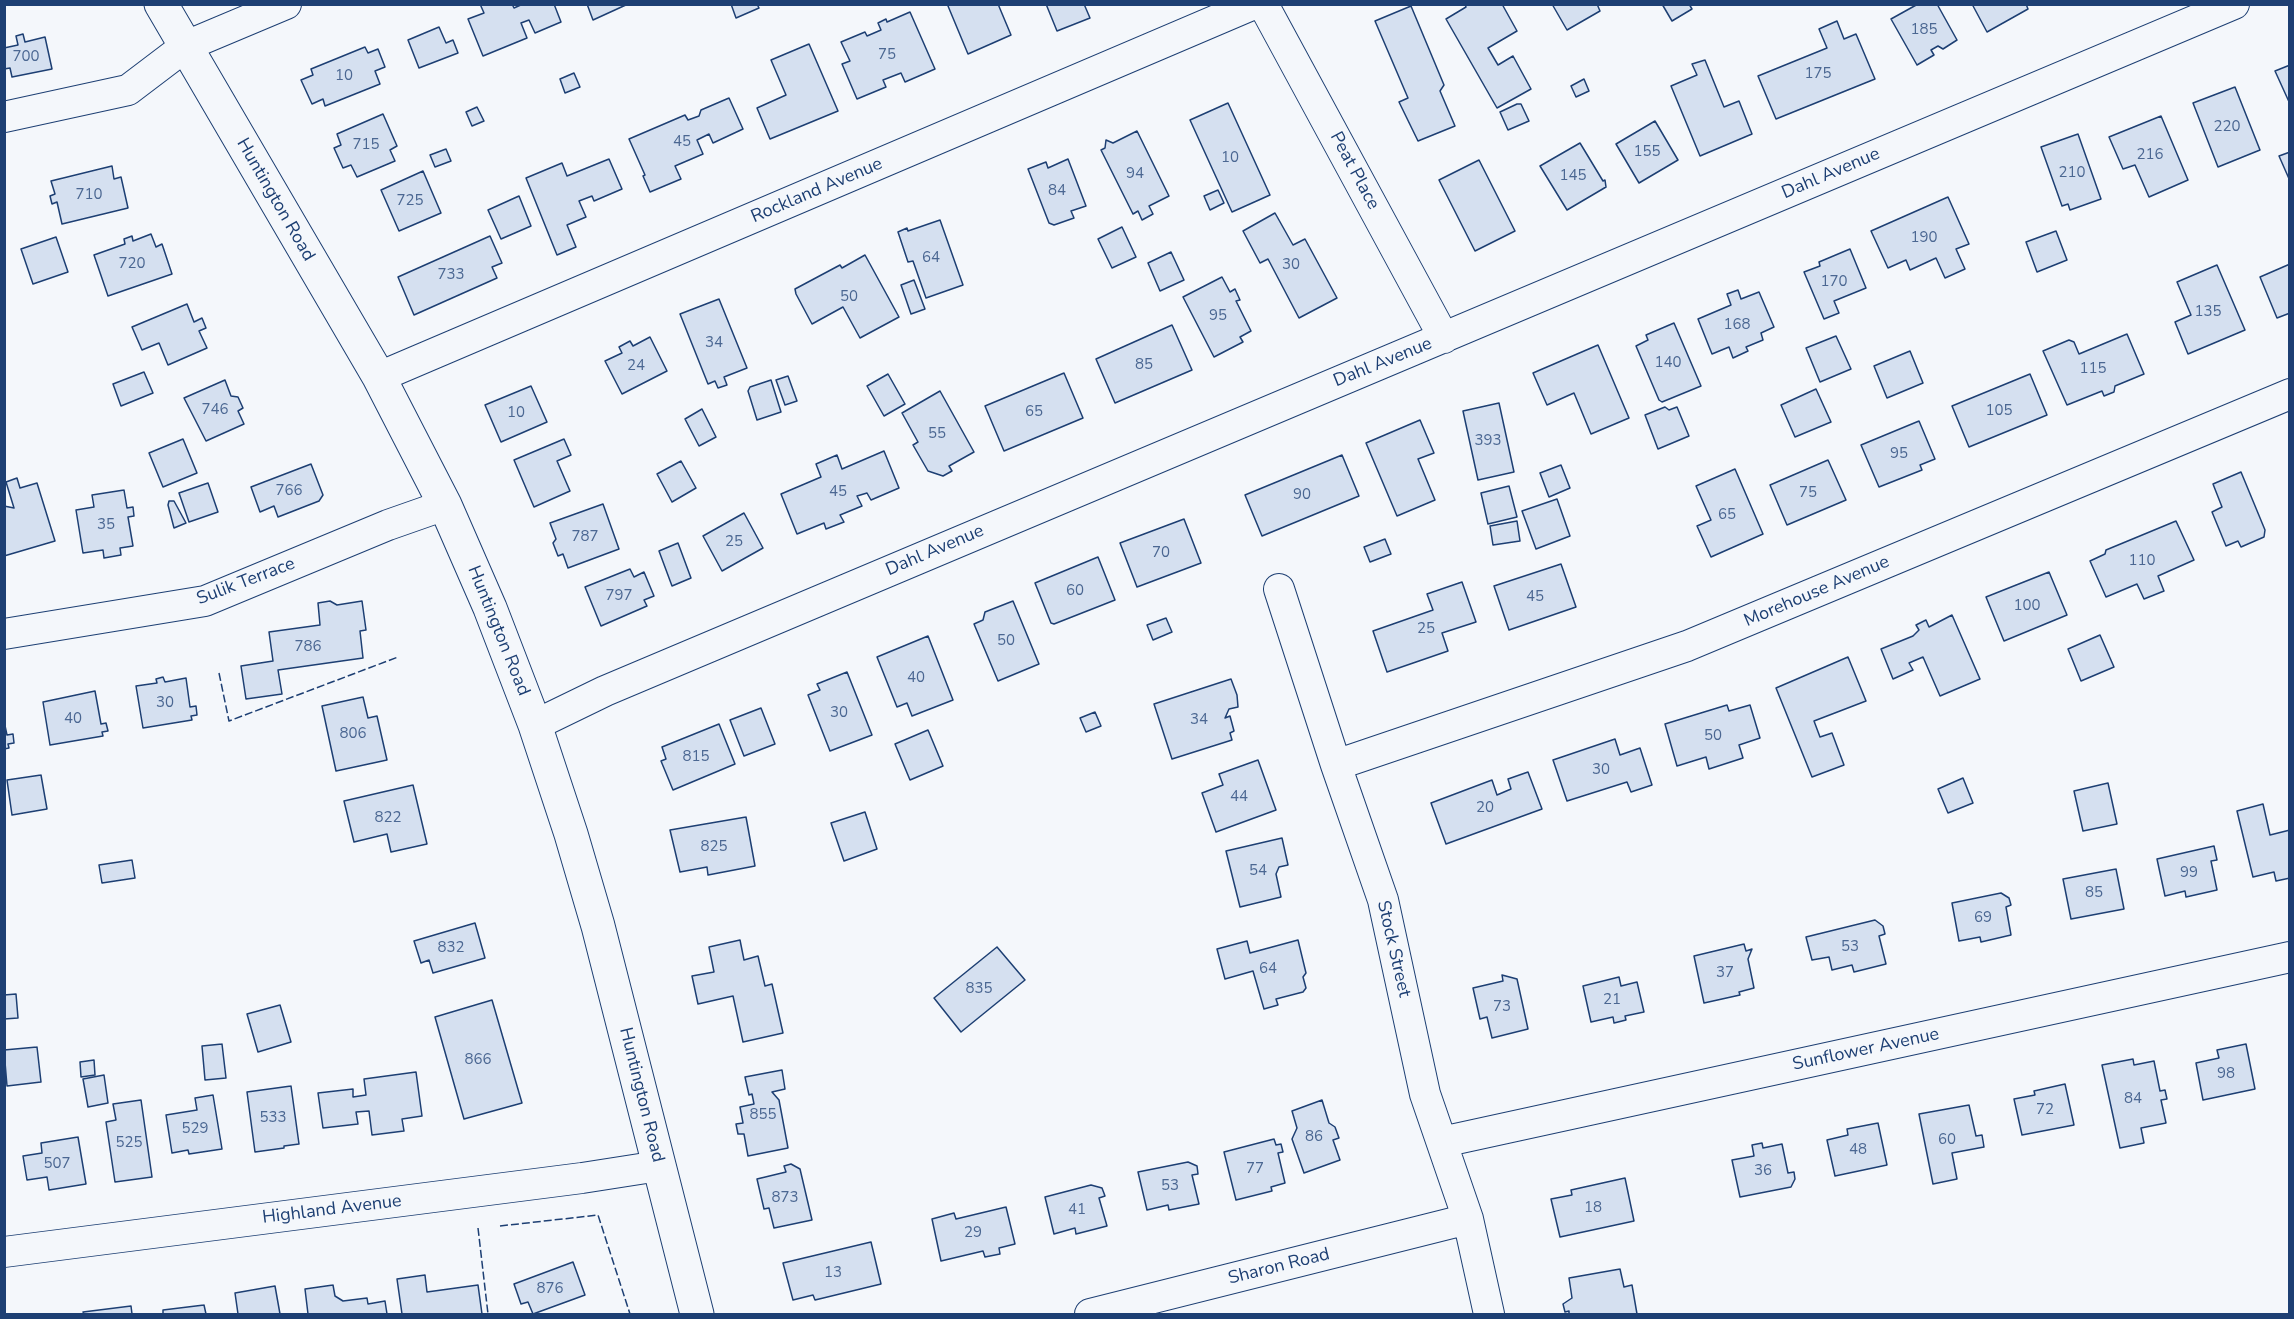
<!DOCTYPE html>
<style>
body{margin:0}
#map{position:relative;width:2294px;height:1319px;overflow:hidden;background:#f4f7fb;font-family:"Nunito Sans",sans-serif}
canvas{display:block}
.frame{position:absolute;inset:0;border:6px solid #1d3f73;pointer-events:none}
</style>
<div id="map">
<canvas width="2294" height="1319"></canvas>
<div class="frame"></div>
</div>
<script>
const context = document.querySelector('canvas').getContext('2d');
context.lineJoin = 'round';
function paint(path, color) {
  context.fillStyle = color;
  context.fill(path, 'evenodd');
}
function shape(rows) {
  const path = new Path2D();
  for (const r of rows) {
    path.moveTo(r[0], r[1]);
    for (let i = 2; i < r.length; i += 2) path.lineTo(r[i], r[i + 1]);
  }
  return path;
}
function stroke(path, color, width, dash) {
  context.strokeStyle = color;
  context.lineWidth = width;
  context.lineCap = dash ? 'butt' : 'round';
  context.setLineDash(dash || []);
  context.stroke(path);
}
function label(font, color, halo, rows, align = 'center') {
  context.font = font + ' "Nunito Sans",sans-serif';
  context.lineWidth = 4.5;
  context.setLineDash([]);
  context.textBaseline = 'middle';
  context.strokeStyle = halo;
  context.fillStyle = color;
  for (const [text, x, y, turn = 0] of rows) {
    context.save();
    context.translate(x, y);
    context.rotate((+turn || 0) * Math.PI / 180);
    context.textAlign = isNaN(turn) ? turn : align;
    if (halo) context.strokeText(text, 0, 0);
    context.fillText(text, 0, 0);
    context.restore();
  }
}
const building = shape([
 [480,4,512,4,514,8,523,4,554,4,561,22,535,33,529,20,521,23,527,38,483,56,468,19,484,13,480,4],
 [587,4,628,4,593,20,587,4],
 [731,4,757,4,759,8,736,18,731,4],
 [951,4,998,4,1011,35,968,54,948,6,951,4],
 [1046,4,1084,4,1090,18,1057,31,1046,4],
 [1465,4,1502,4,1517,31,1488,48,1498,65,1513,56,1531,89,1497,108,1446,19,1466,7,1465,4],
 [1552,4,1597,4,1600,11,1567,30,1552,4],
 [1662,4,1689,4,1692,9,1672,21,1662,4],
 [1918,4,1937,4,1957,40,1943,49,1938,46,1931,50,1934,55,1917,65,1891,19,1918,4],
 [1972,4,2026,4,2028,9,1987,32,1972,4],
 [1411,6,1444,85,1440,91,1455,126,1418,141,1399,102,1408,98,1375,21,1411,6],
 [910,12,935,69,905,82,901,73,883,80,886,87,857,99,842,64,850,61,841,42,865,32,867,36,881,30,878,23,886,19,887,22,910,12],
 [1837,21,1844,39,1856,34,1875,79,1776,119,1758,76,1827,48,1819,29,1837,21],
 [439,27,446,43,453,40,458,53,419,68,408,40,439,27],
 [23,34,25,42,45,37,52,69,12,77,10,68,4,69,4,48,18,45,16,36,23,34],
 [809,44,838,111,770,139,757,108,786,95,771,60,809,44],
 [365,47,368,53,378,49,385,67,375,71,380,84,325,106,323,99,312,104,301,80,313,75,311,69,365,47],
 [1705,60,1724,107,1739,101,1752,134,1700,156,1671,86,1697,75,1692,64,1705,60],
 [2290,65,2290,104,2275,71,2290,65],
 [574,73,580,87,565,93,560,79,574,73],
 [1584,79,1589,91,1576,97,1571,86,1584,79],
 [2235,87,2260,150,2218,167,2193,103,2235,87],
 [729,98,743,129,713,143,709,134,697,140,703,154,675,166,681,179,650,192,643,176,645,175,629,139,685,115,688,120,699,116,701,110,729,98],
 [1228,103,1270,195,1232,212,1190,120,1228,103],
 [1517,104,1521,104,1529,121,1508,130,1500,112,1517,104],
 [477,107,484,121,472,126,466,112,477,107],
 [383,114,397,146,390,150,395,161,357,177,351,165,343,168,334,148,341,145,337,134,383,114],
 [2161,116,2188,180,2149,197,2135,165,2123,169,2109,137,2161,116],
 [1655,121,1678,160,1639,183,1616,144,1655,121],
 [1137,131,1169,196,1149,206,1153,214,1142,220,1138,211,1133,214,1101,150,1105,148,1106,140,1113,143,1137,131],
 [2078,134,2101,199,2070,210,2068,204,2062,206,2041,147,2078,134],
 [1580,143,1603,181,1605,180,1606,187,1567,210,1540,166,1580,143],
 [446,149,451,161,435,167,430,155,446,149],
 [2290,152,2290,181,2279,156,2290,152],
 [609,159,622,189,594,201,592,196,579,201,586,217,567,225,576,247,557,255,526,178,562,163,567,176,609,159],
 [1068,159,1086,206,1071,211,1074,218,1054,225,1049,223,1028,169,1046,162,1048,168,1068,159],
 [1479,160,1515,231,1475,251,1439,180,1479,160],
 [112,166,114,179,121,177,128,208,62,224,57,202,52,204,50,196,55,194,51,181,112,166],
 [423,171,441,213,399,231,381,190,423,171],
 [1218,190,1224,203,1210,210,1204,196,1218,190],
 [519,196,531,226,501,239,488,210,519,196],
 [1948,197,1969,244,1956,249,1965,269,1945,278,1936,258,1910,270,1906,260,1888,268,1871,231,1948,197],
 [1275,213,1293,245,1305,239,1337,298,1299,318,1268,259,1260,263,1243,231,1275,213],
 [940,220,963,285,926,298,913,261,908,262,898,232,907,228,908,231,940,220],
 [1122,227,1136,257,1112,268,1098,239,1122,227],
 [2056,231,2067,260,2037,272,2026,242,2056,231],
 [151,234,156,247,162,244,172,274,108,296,94,255,125,244,124,239,132,236,133,241,151,234],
 [490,236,502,263,492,267,497,278,414,315,398,277,490,236],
 [56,237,68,272,33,284,21,249,56,237],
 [1850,249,1866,288,1834,301,1839,313,1824,319,1804,272,1820,266,1819,262,1850,249],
 [1171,252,1184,280,1160,291,1148,263,1171,252],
 [865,255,899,317,860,338,843,307,812,324,796,294,795,289,840,265,842,268,865,255],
 [2290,264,2290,313,2277,318,2260,277,2290,264],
 [2217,265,2245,330,2188,354,2175,322,2191,315,2177,282,2217,265],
 [1222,277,1230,292,1235,289,1240,300,1236,301,1251,331,1240,337,1243,342,1214,357,1183,297,1222,277],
 [914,280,925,309,911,314,901,285,914,280],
 [1738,290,1741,299,1759,292,1774,327,1761,333,1763,340,1746,347,1748,351,1733,358,1729,347,1712,354,1698,319,1731,305,1727,294,1738,290],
 [719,299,747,368,724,377,727,385,718,388,715,381,708,384,680,314,719,299],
 [187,304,194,322,202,318,206,328,199,331,207,348,168,365,159,343,142,350,132,327,187,304],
 [1674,323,1701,386,1662,402,1659,400,1636,346,1648,340,1646,335,1674,323],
 [1172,325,1192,370,1115,403,1096,359,1172,325],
 [2127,334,2144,374,2115,386,2114,392,2104,396,2102,391,2067,405,2043,351,2069,340,2074,342,2079,354,2127,334],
 [1836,336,1851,369,1820,382,1806,348,1836,336],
 [650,337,667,371,622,394,605,361,622,353,619,347,630,341,633,346,650,337],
 [1598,345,1629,418,1591,434,1574,393,1547,405,1533,373,1598,345],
 [1910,351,1923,383,1887,398,1874,366,1910,351],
 [144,372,153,393,121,406,113,384,144,372],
 [1064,373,1083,418,1004,451,985,406,1064,373],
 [888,374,905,404,884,416,867,386,888,374],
 [2030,374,2047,415,1969,447,1952,406,2030,374],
 [788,376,797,401,785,405,776,380,788,376],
 [225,380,231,396,238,397,243,408,238,411,244,424,206,441,184,398,225,380],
 [771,380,781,412,757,420,748,391,750,387,771,380],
 [531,386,547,422,501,442,485,405,531,386],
 [1816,389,1831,422,1795,437,1781,405,1816,389],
 [940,391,974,452,949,466,952,471,943,476,928,471,913,445,918,442,902,413,940,391],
 [1499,403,1514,472,1478,480,1463,411,1499,403],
 [1665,407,1669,410,1677,407,1689,436,1658,449,1645,415,1665,407],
 [702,409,716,437,699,446,685,419,702,409],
 [1420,420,1434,453,1418,459,1435,500,1397,516,1366,443,1420,420],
 [1919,421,1935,459,1920,465,1922,470,1879,487,1861,445,1919,421],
 [183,439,197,473,163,487,149,453,183,439],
 [564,439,571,455,557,461,570,491,534,507,514,460,564,439],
 [884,451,899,488,871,500,867,493,857,496,862,506,840,515,844,522,826,529,824,523,797,534,781,494,821,477,816,464,837,455,842,469,884,451],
 [1342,455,1359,496,1262,536,1245,495,1342,455],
 [1828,460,1846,500,1787,525,1770,485,1828,460],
 [681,461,696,488,672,502,657,474,681,461],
 [311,464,323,495,319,501,278,517,274,506,260,512,251,487,311,464],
 [1561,465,1570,488,1549,497,1540,473,1561,465],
 [1735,469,1763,534,1711,557,1697,526,1711,520,1696,486,1735,469],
 [2241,472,2265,530,2264,537,2241,547,2238,541,2226,546,2212,512,2222,507,2213,484,2241,472],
 [17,478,20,488,37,483,55,541,4,556,4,506,14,508,6,482,17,478],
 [208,483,218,512,189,522,179,493,208,483],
 [1509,486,1517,517,1488,524,1481,493,1509,486],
 [124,490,127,508,133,507,134,516,128,517,133,546,120,548,121,555,104,558,103,550,83,553,76,510,94,507,92,495,124,490],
 [1557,499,1570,536,1536,549,1522,511,1557,499],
 [169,501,174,501,186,523,174,528,168,505,169,501],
 [603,504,619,549,568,568,563,554,558,556,553,543,556,539,550,523,603,504],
 [744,513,763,548,722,571,703,536,744,513],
 [1184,519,1201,563,1137,587,1120,543,1184,519],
 [1517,521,1520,541,1493,545,1490,526,1517,521],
 [2176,521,2194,560,2158,576,2164,591,2144,599,2137,584,2106,597,2090,561,2105,554,2106,550,2176,521],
 [1385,539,1391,554,1370,562,1364,547,1385,539],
 [678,543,691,578,672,586,659,551,678,543],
 [1098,557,1115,600,1054,624,1051,623,1035,583,1098,557],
 [1561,564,1576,607,1509,630,1494,586,1561,564],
 [630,569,634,577,644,572,654,596,644,600,647,606,601,626,585,587,630,569],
 [2049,572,2067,615,2004,641,1986,597,2049,572],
 [1462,582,1476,622,1442,633,1448,651,1387,672,1373,631,1433,610,1427,594,1462,582],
 [330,601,337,605,362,601,366,630,360,631,363,658,278,670,282,694,246,699,241,666,273,661,269,632,320,625,318,603,330,601],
 [1013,601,1039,664,998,681,974,624,983,620,985,612,1013,601],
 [1952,615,1980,679,1940,696,1923,657,1909,663,1913,670,1893,679,1881,649,1913,636,1919,630,1916,625,1926,620,1929,627,1952,615],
 [1166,618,1172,632,1153,640,1147,625,1166,618],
 [2100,635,2114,667,2081,681,2068,649,2100,635],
 [928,636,953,700,912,716,907,703,897,707,877,657,928,636],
 [1848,657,1866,701,1814,721,1820,737,1832,733,1844,765,1812,777,1776,688,1848,657],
 [847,672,872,735,830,751,808,695,820,690,817,684,847,672],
 [163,677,165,682,186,678,190,707,196,706,197,715,191,716,192,720,143,728,136,686,157,683,156,679,163,677],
 [1231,679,1237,695,1238,707,1229,709,1225,718,1230,716,1234,731,1230,733,1232,740,1172,759,1154,704,1231,679],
 [95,691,101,724,106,723,108,731,102,732,103,736,50,745,43,702,95,691],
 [363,697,368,718,377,716,387,760,336,771,322,706,363,697],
 [1727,705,1729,711,1750,705,1760,738,1739,745,1743,758,1709,769,1706,757,1677,766,1665,724,1727,705],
 [761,708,775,744,744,756,730,720,761,708],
 [1095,712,1101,726,1086,732,1080,718,1095,712],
 [4,721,7,735,13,734,14,743,8,744,9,748,4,749,4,721],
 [719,724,735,764,673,790,661,761,666,759,662,747,719,724],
 [928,730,943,766,910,780,895,744,928,730],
 [1615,739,1620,755,1640,748,1652,785,1631,792,1627,782,1567,801,1553,760,1615,739],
 [1258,760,1276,810,1216,832,1202,793,1223,785,1219,774,1258,760],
 [1528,772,1542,809,1446,844,1431,803,1492,780,1497,795,1511,789,1508,779,1528,772],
 [41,775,47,809,12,815,7,780,41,775],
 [1963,778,1973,803,1948,813,1938,789,1963,778],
 [2108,783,2117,824,2083,831,2074,791,2108,783],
 [413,785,427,844,391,852,387,834,354,842,344,801,413,785],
 [2263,804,2270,835,2290,830,2290,878,2276,881,2274,872,2253,877,2237,811,2263,804],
 [865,812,877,849,844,861,831,823,865,812],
 [746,817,755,866,708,875,707,867,680,872,670,830,746,817],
 [1282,838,1288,865,1279,867,1276,874,1281,897,1240,907,1226,851,1282,838],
 [2214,846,2217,860,2211,861,2217,890,2186,897,2185,891,2165,896,2157,859,2214,846],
 [132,860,135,878,102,883,99,865,132,860],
 [2116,869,2124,909,2071,919,2063,879,2116,869],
 [2001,893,2009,898,2011,905,2006,907,2011,935,1981,942,1980,937,1959,941,1952,903,2001,893],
 [1875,920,1883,926,1885,934,1879,936,1886,964,1854,972,1852,965,1832,970,1829,957,1812,960,1806,937,1875,920],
 [475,923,485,958,433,973,429,960,421,963,414,941,475,923],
 [740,940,744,960,758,956,765,986,772,984,783,1033,743,1042,733,996,698,1004,692,976,714,972,709,947,740,940],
 [1298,940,1306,973,1303,977,1306,988,1303,992,1276,999,1278,1005,1264,1009,1253,971,1225,979,1217,949,1247,941,1250,953,1298,940],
 [1744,944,1746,951,1752,949,1748,959,1754,988,1739,992,1740,995,1704,1003,1694,956,1744,944],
 [997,947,1025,980,961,1032,934,998,997,947],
 [1502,975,1517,979,1528,1029,1492,1038,1487,1017,1480,1019,1473,988,1503,981,1502,975],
 [1619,977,1621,986,1637,982,1644,1012,1625,1016,1626,1020,1614,1023,1613,1017,1591,1022,1583,986,1619,977],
 [16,994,18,1018,4,1019,4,995,16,994],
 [492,1000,522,1103,464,1119,435,1017,492,1000],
 [280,1005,291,1042,258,1052,247,1014,280,1005],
 [222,1044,226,1078,205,1080,202,1046,222,1044],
 [2246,1044,2255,1089,2203,1100,2196,1063,2219,1058,2217,1050,2246,1044],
 [37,1047,41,1082,7,1086,4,1050,37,1047],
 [2133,1059,2134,1065,2154,1061,2160,1091,2165,1090,2167,1099,2161,1100,2166,1123,2141,1128,2144,1143,2120,1148,2102,1065,2133,1059],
 [94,1060,95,1075,81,1077,80,1062,94,1060],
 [782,1070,785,1089,772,1092,779,1100,788,1148,748,1156,744,1134,738,1134,736,1124,743,1123,740,1107,754,1104,752,1094,749,1095,745,1077,782,1070],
 [416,1072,422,1116,402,1119,404,1131,372,1135,369,1111,356,1112,358,1124,323,1128,318,1093,353,1089,353,1097,366,1095,364,1079,416,1072],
 [104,1075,108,1103,88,1107,83,1079,104,1075],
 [2065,1084,2074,1125,2022,1135,2014,1099,2035,1095,2034,1091,2065,1084],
 [291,1086,299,1144,284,1146,284,1148,255,1152,247,1092,291,1086],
 [213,1095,222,1149,189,1154,188,1150,172,1153,166,1115,197,1110,195,1098,213,1095],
 [141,1100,152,1177,115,1182,106,1122,116,1120,113,1104,141,1100],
 [1322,1100,1329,1123,1335,1127,1339,1138,1333,1140,1340,1160,1304,1173,1292,1139,1297,1128,1292,1111,1322,1100],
 [1969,1105,1976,1136,1982,1135,1984,1147,1952,1153,1957,1179,1933,1184,1919,1114,1969,1105],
 [1878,1123,1887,1165,1835,1176,1827,1140,1848,1135,1847,1129,1878,1123],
 [78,1137,86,1184,49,1190,47,1177,27,1180,23,1156,42,1153,41,1143,78,1137],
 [1274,1139,1276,1145,1281,1144,1283,1152,1278,1153,1285,1183,1271,1187,1272,1191,1236,1200,1224,1152,1274,1139],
 [1762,1143,1763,1148,1782,1144,1788,1173,1794,1172,1795,1179,1791,1187,1740,1197,1732,1160,1754,1156,1752,1145,1762,1143],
 [1188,1162,1197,1166,1198,1174,1192,1175,1199,1204,1169,1210,1168,1205,1147,1210,1138,1172,1188,1162],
 [791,1164,800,1169,812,1220,774,1228,769,1208,764,1209,757,1179,786,1172,784,1166,791,1164],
 [1625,1178,1634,1221,1560,1237,1551,1199,1572,1195,1571,1190,1625,1178],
 [1091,1185,1102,1188,1105,1196,1099,1198,1107,1226,1076,1234,1075,1228,1054,1234,1045,1197,1091,1185],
 [1006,1207,1015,1244,999,1248,1000,1254,985,1257,983,1251,941,1261,932,1219,954,1213,956,1219,1006,1207],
 [871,1242,881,1284,815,1300,813,1295,793,1300,783,1263,871,1242],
 [573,1262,585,1295,533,1314,528,1302,521,1304,514,1284,573,1262],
 [1620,1269,1624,1287,1632,1285,1637,1314,1569,1314,1569,1311,1565,1312,1563,1304,1572,1298,1569,1278,1620,1269],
 [425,1275,427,1292,478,1285,482,1314,402,1314,397,1279,425,1275],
 [333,1285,335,1296,343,1301,367,1298,368,1304,385,1301,387,1314,308,1314,305,1289,333,1285],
 [275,1286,280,1314,238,1314,235,1293,275,1286],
 [204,1305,206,1314,163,1314,163,1310,204,1305],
 [131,1306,132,1314,84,1314,83,1312,131,1306]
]);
paint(building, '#d5e0f0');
stroke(building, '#1d3f73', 1.5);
const street = shape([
 [1263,4,1444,338],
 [4,117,128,90,186,46,286,4],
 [379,377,1254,4],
 [1279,589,1336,765,1383,900,1425,1094,1468,1219,1489,1314],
 [4,634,205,601,388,525,445,505],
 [535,725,605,691,2234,4],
 [1336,765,1687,646,2290,394],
 [1442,1142,2290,957],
 [4,1252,582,1178,659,1166],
 [1090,1314,1468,1219]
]);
const secondary = shape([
 [161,4,379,377,445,505,490,608,535,725,571,834,598,926,697,1314]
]);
stroke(street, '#1d3f73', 32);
stroke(secondary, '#1d3f73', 35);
stroke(street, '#f4f7fb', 30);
stroke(secondary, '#f4f7fb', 33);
stroke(shape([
 [219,673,229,721,398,657],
 [500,1226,598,1215,630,1314],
 [478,1228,488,1314]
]), '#1d3f73', 1.5, [8, 3]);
label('15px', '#4b6792', null, [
 ["185",1924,30],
 ["75",887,55],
 ["700",26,57],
 ["175",1818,74],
 ["10",344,76],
 ["220",2227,127],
 ["45",682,142],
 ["715",366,145],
 ["155",1647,152],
 ["216",2150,155],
 ["10",1230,158],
 ["210",2072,173],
 ["94",1135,174],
 ["145",1573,176],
 ["84",1057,191],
 ["710",89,195],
 ["725",410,201],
 ["190",1924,238],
 ["64",931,258],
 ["720",132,264],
 ["30",1291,265],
 ["733",451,275],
 ["170",1834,282],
 ["50",849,297],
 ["135",2208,312],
 ["95",1218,316],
 ["168",1737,325],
 ["34",714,343],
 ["140",1668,363],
 ["85",1144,365],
 ["24",636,366],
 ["115",2093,369],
 ["746",215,410],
 ["105",1999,411],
 ["65",1034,412],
 ["10",516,413],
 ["55",937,434],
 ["393",1488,441],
 ["95",1899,454],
 ["766",289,491],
 ["45",838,492],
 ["75",1808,493],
 ["90",1302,495],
 ["65",1727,515],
 ["35",106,525],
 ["787",585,537],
 ["25",734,542],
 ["70",1161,553],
 ["110",2142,561],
 ["60",1075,591],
 ["797",619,596],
 ["45",1535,597],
 ["100",2027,606],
 ["25",1426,629],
 ["50",1006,641],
 ["786",308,647],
 ["40",916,678],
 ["30",165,703],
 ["30",839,713],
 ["40",73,719],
 ["34",1199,720],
 ["806",353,734],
 ["50",1713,736],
 ["815",696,757],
 ["30",1601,770],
 ["44",1239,797],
 ["20",1485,808],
 ["822",388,818],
 ["825",714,847],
 ["54",1258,871],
 ["99",2189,873],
 ["85",2094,893],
 ["69",1983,918],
 ["53",1850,947],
 ["832",451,948],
 ["64",1268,969],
 ["37",1725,973],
 ["835",979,989],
 ["21",1612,1000],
 ["73",1502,1007],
 ["866",478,1060],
 ["98",2226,1074],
 ["84",2133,1099],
 ["72",2045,1110],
 ["855",763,1115],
 ["533",273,1118],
 ["529",195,1129],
 ["86",1314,1137],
 ["60",1947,1140],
 ["525",129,1143],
 ["48",1858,1150],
 ["507",57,1164],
 ["77",1255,1169],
 ["36",1763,1171],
 ["53",1170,1186],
 ["873",785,1198],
 ["18",1593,1208],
 ["41",1077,1210],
 ["29",973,1233],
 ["13",833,1273],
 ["876",550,1289]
]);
label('18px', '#1d3f73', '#f4f7fb', [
 ["Peat Place",1354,171,62],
 ["Dahl Avenue",1831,174,-23],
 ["Rockland Avenue",817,191,-23],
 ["Huntington Road",275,200,60],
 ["Dahl Avenue",1383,363,-22],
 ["Dahl Avenue",935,551,-23],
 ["Sulik Terrace",246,582,-21],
 ["Morehouse Avenue",1817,592,-23],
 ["Huntington Road",498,631,68],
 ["Stock Street",1393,949,77],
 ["Sunflower Avenue",1866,1050,-12],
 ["Huntington Road",641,1095,76],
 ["Highland Avenue",332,1210,-7],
 ["Sharon Road",1279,1267,-14]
]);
</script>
